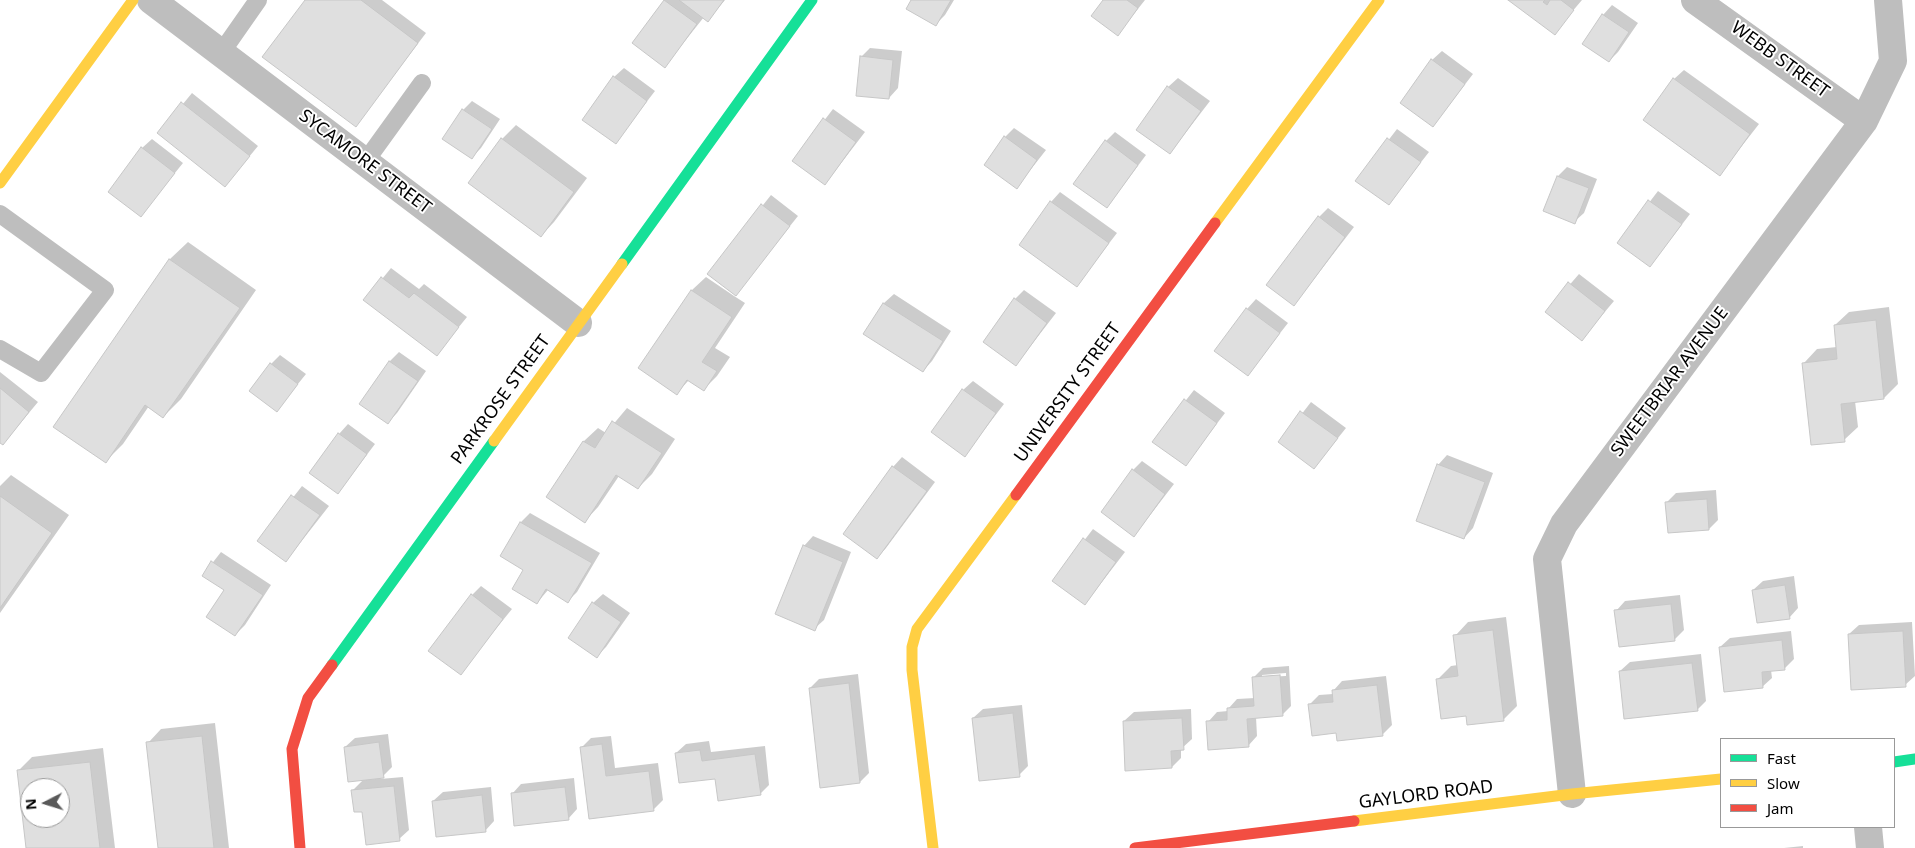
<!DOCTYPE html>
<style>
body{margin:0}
#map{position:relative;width:1915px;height:848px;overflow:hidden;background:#fff;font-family:"Noto Sans",sans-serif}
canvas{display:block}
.legend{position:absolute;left:1720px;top:738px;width:175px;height:90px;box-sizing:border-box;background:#fff;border:1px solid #999;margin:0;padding:6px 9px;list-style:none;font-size:15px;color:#000}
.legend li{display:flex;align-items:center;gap:10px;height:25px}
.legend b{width:25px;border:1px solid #999}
.north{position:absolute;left:20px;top:778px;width:50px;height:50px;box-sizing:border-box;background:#fff;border:1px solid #999;border-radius:50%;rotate:265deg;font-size:14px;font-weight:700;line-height:20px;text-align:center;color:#000}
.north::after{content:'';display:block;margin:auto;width:18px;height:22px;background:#595959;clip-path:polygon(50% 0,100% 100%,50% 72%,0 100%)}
</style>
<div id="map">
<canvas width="1915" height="848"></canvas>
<ul class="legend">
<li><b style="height:6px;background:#16e098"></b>Fast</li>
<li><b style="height:6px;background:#ffcf43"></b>Slow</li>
<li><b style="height:6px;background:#f24e42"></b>Jam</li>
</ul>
<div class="north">N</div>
</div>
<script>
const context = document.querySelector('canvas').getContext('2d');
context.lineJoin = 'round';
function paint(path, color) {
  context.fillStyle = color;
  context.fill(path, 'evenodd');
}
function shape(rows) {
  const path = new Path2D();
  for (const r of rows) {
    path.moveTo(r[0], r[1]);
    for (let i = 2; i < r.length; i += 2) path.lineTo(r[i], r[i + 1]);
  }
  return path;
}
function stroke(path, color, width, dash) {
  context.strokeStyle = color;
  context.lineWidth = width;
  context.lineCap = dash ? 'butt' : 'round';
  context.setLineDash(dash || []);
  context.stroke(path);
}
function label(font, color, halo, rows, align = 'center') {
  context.font = font + ' "Noto Sans",sans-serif';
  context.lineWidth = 4;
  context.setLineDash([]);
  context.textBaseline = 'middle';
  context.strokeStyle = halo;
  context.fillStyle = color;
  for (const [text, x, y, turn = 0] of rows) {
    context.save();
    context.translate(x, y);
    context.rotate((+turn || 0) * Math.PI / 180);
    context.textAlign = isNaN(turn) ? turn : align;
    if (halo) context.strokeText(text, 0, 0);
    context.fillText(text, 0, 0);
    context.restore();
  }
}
paint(shape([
 [306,0,382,0,426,33,356,125],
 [665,0,725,0,708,20,704,17,665,66],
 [912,0,954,0,945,15,936,24],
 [1105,0,1145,0,1118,34],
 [1510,0,1582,0,1554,33],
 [1612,5,1638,23,1618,52,1609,61,1584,44,1603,15],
 [870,48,902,51,898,88,889,98,861,57],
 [1442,51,1473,74,1433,126,1432,60],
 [624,68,655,91,615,143,614,77],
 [1684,70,1759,124,1720,174,1674,79],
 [1178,78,1210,101,1170,153,1168,87],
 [192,93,258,146,225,186,159,133],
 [472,101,500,119,481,148,472,157,463,110],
 [833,109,865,132,825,184,793,161],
 [516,125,587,178,554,222,541,236,502,139],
 [1014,128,1046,150,1017,187,1005,137],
 [1397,129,1429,152,1389,203,1357,181],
 [1115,132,1146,155,1107,207,1106,141],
 [152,139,183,163,141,215,142,148],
 [1567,167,1597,179,1584,213,1574,222,1558,176],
 [1658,191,1690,214,1650,266,1619,242],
 [1060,192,1117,233,1077,285,1051,202],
 [771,195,798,216,734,296,745,303,715,348,730,357,717,376,703,390,689,380,677,393,640,368,692,290,706,277,734,296,735,294,709,273],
 [1328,208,1354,227,1294,305,1319,217],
 [188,242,256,290,181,399,163,417,149,406,123,444,106,461,55,426,170,259],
 [391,268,419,289,424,284,467,317,437,354,365,300],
 [1579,274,1614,301,1582,339,1547,311],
 [1024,290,1056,313,1016,365,1015,299],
 [894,294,951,331,932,361,923,371,865,334,884,303],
 [1256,299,1288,323,1248,374,1247,309],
 [1889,307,1898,384,1884,398,1855,401,1858,427,1844,440,1804,363,1817,349,1837,347,1835,325,1849,312],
 [399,352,426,371,397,413,388,422,361,403,390,361],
 [280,355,306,374,277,410,271,364],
 [0,372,38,402,3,444,0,442],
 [973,381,1004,404,965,455,963,390],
 [1194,390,1225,413,1186,464,1154,441],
 [1311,402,1346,428,1314,468,1280,442],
 [627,408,675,439,652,474,638,488,619,476,598,507,585,521,548,497,584,441,598,428,606,433],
 [348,424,375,444,338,493,339,434],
 [1447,455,1493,473,1473,528,1464,538,1438,465],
 [902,457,935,482,886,548,877,558,845,534,893,467],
 [1142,461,1174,484,1134,536,1133,470],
 [11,475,69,515,0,613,0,486],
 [302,486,329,506,286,561,259,541],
 [1716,490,1718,520,1709,529,1667,502,1676,493],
 [530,513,600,553,577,592,568,601,548,590,537,603,525,569,502,556,521,522],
 [1093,529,1125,552,1085,604,1053,581],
 [813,536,851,552,824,620,814,629,804,546],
 [221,552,271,585,245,625,235,635,226,590,203,575],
 [1794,576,1798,608,1789,618,1753,590,1763,581],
 [481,586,512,609,460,673,472,595],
 [603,594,630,613,606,647,597,656,593,603],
 [1680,595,1684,630,1674,640,1616,611,1625,601],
 [1506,617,1517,706,1504,719,1467,715,1437,680,1451,666,1458,665,1455,636,1468,622],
 [1912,622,1915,676,1905,685,1849,634,1859,625],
 [1791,631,1794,659,1784,669,1771,670,1772,678,1762,687,1720,647,1730,638],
 [1701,654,1706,701,1697,710,1620,671,1630,662],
 [1289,666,1291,706,1282,715,1256,717,1257,736,1248,746,1208,722,1217,712,1228,711,1228,709,1237,699,1255,698,1254,677,1263,668],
 [1286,673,1286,676,1262,677,1262,675],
 [858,674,869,773,860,782,810,688,819,679],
 [1386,676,1392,725,1382,735,1338,731,1309,705,1319,695,1333,694,1333,691,1342,681],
 [1022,705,1028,766,1019,775,973,718,983,709],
 [1191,709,1192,739,1181,749,1181,758,1172,767,1124,721,1134,712],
 [215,723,229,848,159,848,148,743,161,729],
 [388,734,392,767,380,779,403,777,409,830,399,839,363,810,352,791,364,779,345,747,355,738],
 [611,736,615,768,658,763,663,800,653,810,590,817,582,747,591,738],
 [709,741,711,752,765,746,769,785,760,794,716,777,676,753,686,744],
 [103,748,115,848,27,848,18,771,32,757],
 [30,788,60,788,60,818,30,818],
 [574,778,577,809,568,819,512,794,521,784],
 [491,787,494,821,485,831,433,801,443,792],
 [1803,846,1803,848,1784,848]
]), '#0003');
const building = shape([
 [305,0,361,0,418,43,356,127,262,57,305,0],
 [664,0,697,24,665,68,632,43,664,0],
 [679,0,724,0,708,22,679,0],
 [911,0,951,0,936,26,906,9,911,0],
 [1103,0,1127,0,1138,8,1118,36,1091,16,1103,0],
 [1508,0,1545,0,1543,2,1547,5,1550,0,1561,0,1574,10,1555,35,1508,0],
 [1602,14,1629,32,1609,62,1582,44,1602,14],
 [860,56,893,60,889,99,856,96,860,56],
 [1431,59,1465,84,1433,127,1400,103,1431,59],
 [613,76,647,101,616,144,582,120,613,76],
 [1673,78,1750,134,1720,176,1643,120,1673,78],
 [1167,86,1201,111,1170,154,1136,130,1167,86],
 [181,102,250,156,225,187,157,133,181,102],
 [462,109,492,129,472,159,442,139,462,109],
 [823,118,856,142,825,185,792,161,823,118],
 [1004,136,1037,160,1017,189,984,165,1004,136],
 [501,138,574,192,541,237,468,183,501,138],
 [1387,138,1421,162,1389,205,1355,181,1387,138],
 [1105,140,1138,165,1107,208,1073,184,1105,140],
 [141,147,175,173,141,217,108,192,141,147],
 [1557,176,1589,188,1575,224,1543,211,1557,176],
 [1648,200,1682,224,1650,267,1617,243,1648,200],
 [1050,201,1109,243,1077,287,1019,245,1050,201],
 [761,204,790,226,736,296,707,274,761,204],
 [1318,216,1345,237,1294,306,1266,285,1318,216],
 [169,259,240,308,163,418,145,405,106,463,53,427,169,259],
 [381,277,409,298,414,293,459,327,437,356,363,300,381,277],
 [1568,282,1605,311,1582,341,1545,312,1568,282],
 [691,290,732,317,702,362,717,371,704,391,687,380,677,395,638,368,691,290],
 [1014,298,1047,323,1016,366,983,342,1014,298],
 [883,303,943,341,923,372,863,334,883,303],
 [1246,308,1280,333,1248,376,1214,351,1246,308],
 [1876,320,1884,399,1841,404,1845,442,1811,445,1802,363,1837,359,1834,325,1876,320],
 [389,361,418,381,388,424,359,404,389,361],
 [270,363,298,384,277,412,249,391,270,363],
 [0,388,29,412,3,445,0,443,0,388],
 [962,389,996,413,965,457,931,432,962,389],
 [1184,399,1217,423,1186,466,1152,442,1184,399],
 [1300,411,1338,438,1314,469,1278,442,1300,411],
 [612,421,662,453,638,489,616,475,585,523,546,497,583,441,595,448,612,421],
 [338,433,367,454,338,494,309,473,338,433],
 [1437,464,1485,482,1464,539,1416,521,1437,464],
 [892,466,927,491,877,559,843,534,892,466],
 [1132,469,1165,494,1134,537,1101,512,1132,469],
 [291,495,320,515,286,562,257,541,291,495],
 [0,496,52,533,0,608,0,496],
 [1707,499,1709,530,1668,533,1665,502,1707,499],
 [520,522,592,563,568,603,546,589,537,604,512,589,523,570,500,556,520,522],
 [1083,538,1116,562,1085,605,1052,581,1083,538],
 [803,545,843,562,815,631,775,614,803,545],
 [211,561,263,595,235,636,206,617,224,590,202,576,211,561],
 [1785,585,1790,619,1757,623,1752,590,1785,585],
 [471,594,503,619,461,675,428,651,471,594],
 [592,602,621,622,597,658,568,638,592,602],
 [1671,604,1675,641,1619,647,1614,610,1671,604],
 [1493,630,1504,721,1467,725,1466,716,1441,719,1436,679,1458,676,1453,635,1493,630],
 [1903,631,1906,687,1851,690,1848,634,1903,631],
 [1782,640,1785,670,1762,672,1763,688,1724,692,1719,647,1782,640],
 [1692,663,1698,711,1624,719,1619,671,1692,663],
 [1280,675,1283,716,1247,719,1249,747,1208,750,1206,721,1227,720,1227,708,1254,706,1252,677,1280,675],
 [849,683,860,783,820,788,809,688,849,683],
 [1377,685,1383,736,1337,741,1336,733,1312,736,1308,704,1333,702,1332,690,1377,685],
 [1013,713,1020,777,979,781,972,718,1013,713],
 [1182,718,1184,750,1171,751,1172,768,1125,771,1123,721,1182,718],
 [202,736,214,848,158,848,146,742,202,736],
 [379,742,384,778,348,782,344,747,379,742],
 [602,744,606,776,649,771,654,811,589,819,580,747,602,744],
 [700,750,702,761,755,754,761,795,718,801,715,779,679,783,675,753,700,750],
 [90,762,100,848,26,848,17,770,90,762],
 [30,788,60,788,60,818,30,818,30,788],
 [394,786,400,841,366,845,362,812,354,812,351,790,394,786],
 [565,787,569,820,514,826,511,793,565,787],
 [482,795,486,832,436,837,432,801,482,795]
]);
paint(building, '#dfdfdf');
stroke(building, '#c7c7c7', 1);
stroke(shape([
 [221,53,258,0],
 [365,162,422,83],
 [0,214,105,290,41,373,0,349]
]), '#bebebe', 18);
stroke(shape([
 [151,0,578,323],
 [1695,0,1864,121],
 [1572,794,1547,559,1564,524,1864,121,1893,61,1888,0],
 [1868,827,1870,848]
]), '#bebebe', 28);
stroke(shape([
 [622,264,812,0],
 [332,665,494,441],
 [1894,762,1915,759]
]), '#16e098', 11);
stroke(shape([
 [0,183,133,0],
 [1215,223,1379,0],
 [494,441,622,264],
 [1354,821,1572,794,1721,779],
 [933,848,912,670,912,647,917,629,1016,495]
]), '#ffcf43', 11);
stroke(shape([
 [1016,495,1215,223],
 [300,848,292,749,308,698,332,665],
 [1135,848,1354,821]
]), '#f24e42', 11);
label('18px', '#000', '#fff', [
 ["WEBB STREET",1780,60,36],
 ["SYCAMORE STREET",365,162,37],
 ["SWEETBRIAR AVENUE",1670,382,-53],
 ["UNIVERSITY STREET",1068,393,-54],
 ["PARKROSE STREET",501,400,-54],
 ["GAYLORD ROAD",1426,795,-7]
]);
</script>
